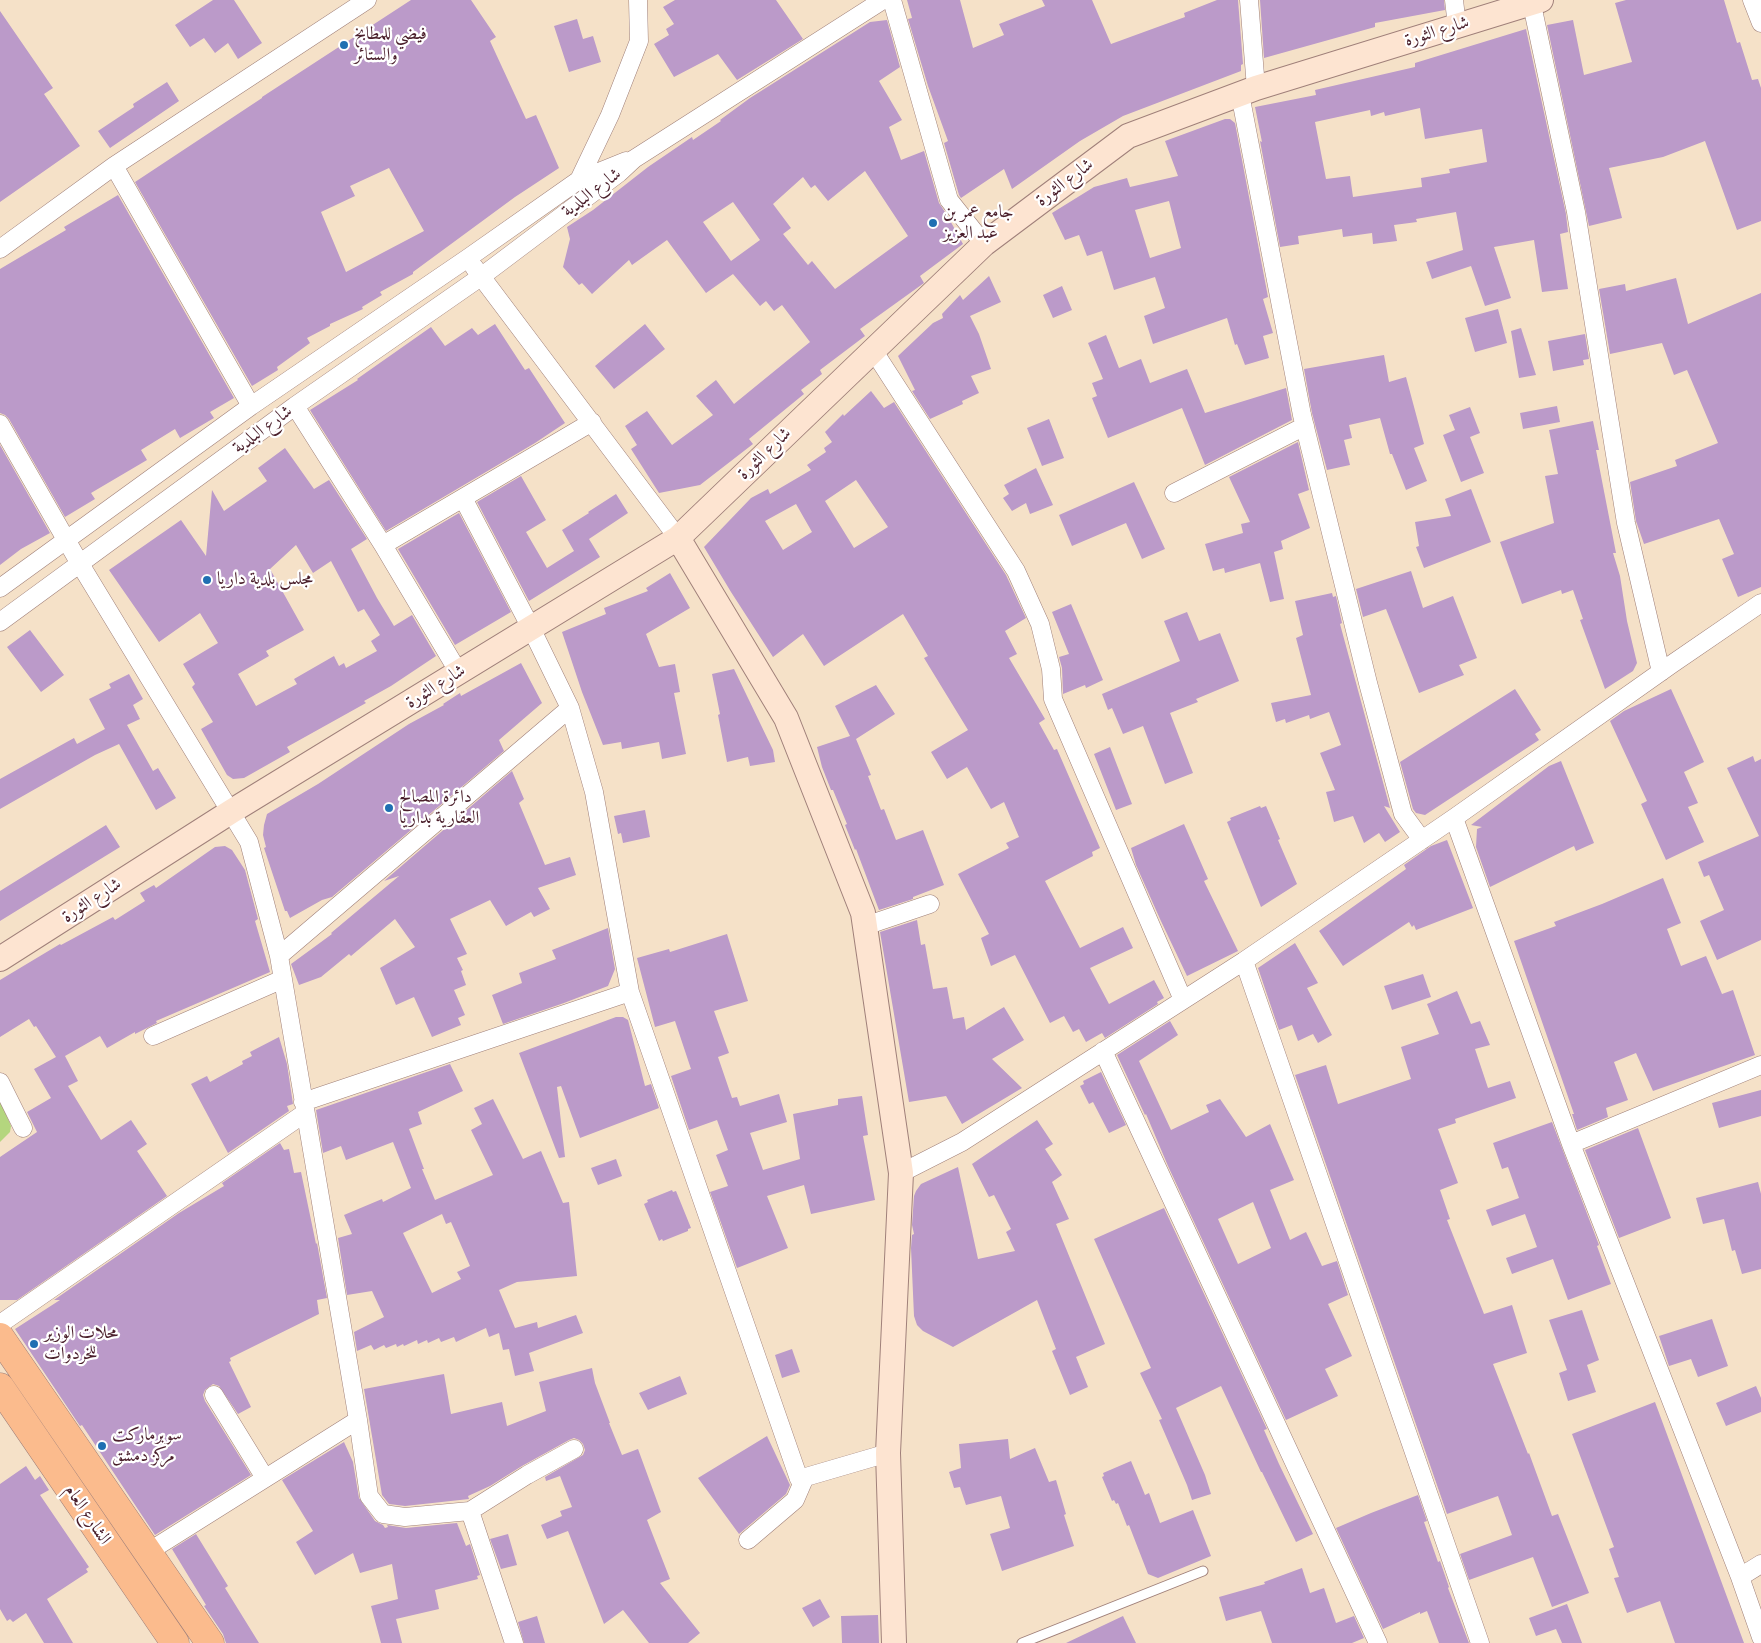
<!DOCTYPE html>
<meta charset="utf-8">
<style>
body{margin:0}
canvas{display:block;background:#f5e1c8}
</style>
<canvas width="1761" height="1643"></canvas>
<script>
const context = document.querySelector('canvas').getContext('2d');
context.lineJoin = 'round';
function paint(path, color) {
  context.fillStyle = color;
  context.fill(path, 'evenodd');
}
function shape(rows) {
  const path = new Path2D();
  for (const r of rows) {
    path.moveTo(r[0], r[1]);
    for (let i = 2; i < r.length; i += 2) path.lineTo(r[i], r[i + 1]);
  }
  return path;
}
function stroke(path, color, width, dash) {
  context.strokeStyle = color;
  context.lineWidth = width;
  context.lineCap = dash ? 'butt' : 'round';
  context.setLineDash(dash || []);
  context.stroke(path);
}
function label(font, color, halo, rows, align = 'center') {
  context.font = font + ' "Libre Bodoni",Amiri,serif';
  context.lineWidth = 4.5;
  context.setLineDash([]);
  context.textBaseline = 'middle';
  context.strokeStyle = halo;
  context.fillStyle = color;
  for (const [text, x, y, turn = 0] of rows) {
    context.save();
    context.translate(x, y);
    context.rotate((+turn || 0) * Math.PI / 180);
    context.textAlign = isNaN(turn) ? turn : align;
    if (halo) context.strokeText(text, 0, 0);
    context.fillText(text, 0, 0);
    context.restore();
  }
}
paint(shape([
 [0,1100,11,1126,10,1132,0,1142]
]), '#b4d67e');
paint(shape([
 [213,0,234,0,262,43,238,59,228,43,215,53,204,38,190,47,175,25],
 [411,0,471,0,496,37,490,41,526,119,536,115,559,168,515,197,413,272,413,274,380,292,382,295,362,307,363,309,330,324,330,326,307,338,310,343,277,367,278,370,252,386,135,182,262,98,262,97],
 [389,168,424,231,346,272,321,212,355,196,350,186],
 [675,0,776,0,803,39,737,80,718,54,674,77,654,44,669,35,666,29,674,24,663,7],
 [907,0,960,0,973,48,1004,35,999,24,1045,6,1042,0,1092,0,1111,44,1185,17,1184,13,1217,0,1238,0,1243,64,1241,65,1241,71,1123,116,1080,141,1012,189,1004,169,961,198,959,195,944,143,948,141,928,86,908,19,912,18],
 [1260,0,1444,0,1445,10,1375,23,1375,27,1264,58],
 [1626,0,1724,0,1737,43,1740,42,1752,80,1758,79,1761,88,1761,221,1737,230,1705,141,1663,157,1609,168,1622,218,1589,226,1547,25,1573,20,1584,75,1632,62,1615,3],
 [0,11,53,88,44,94,80,146,0,202],
 [577,19,583,39,593,36,601,62,569,72,554,26],
 [887,20,900,67,879,81,902,120,889,127,901,160,924,151,939,203,947,215,963,244,920,276,924,283,860,329,865,336,820,370,822,374,801,390,804,394,749,439,753,444,700,485,659,493,631,449,637,445,625,426,647,411,672,445,713,415,696,396,716,380,734,404,810,342,782,305,774,311,766,301,760,306,733,274,706,293,667,240,632,265,629,260,592,294,582,283,579,285,563,267,570,239,567,227,593,210,648,167,692,137,693,140,721,121,720,120,750,98,870,22],
 [865,171,908,236,835,289,812,261,808,265,783,234,791,228,773,204,803,177,811,188,815,185,828,201],
 [733,202,760,240,731,261,703,222],
 [1526,29,1566,214,1568,232,1560,234,1568,289,1542,292,1534,240,1494,247,1511,298,1485,306,1471,266,1432,279,1426,262,1463,250,1456,212,1416,219,1417,222,1394,225,1397,241,1373,244,1372,233,1343,237,1342,229,1298,236,1299,244,1280,247,1260,141,1262,142,1255,107,1316,95,1315,90,1415,67,1415,63],
 [1420,108,1425,139,1482,129,1487,162,1449,169,1450,173,1421,178,1422,187,1353,197,1350,176,1326,179,1315,122,1370,110,1371,116,1384,112,1385,116],
 [167,82,179,101,110,148,98,131,134,107,133,104],
 [1225,119,1230,119,1235,123,1268,297,1263,299,1273,333,1263,336,1269,358,1245,365,1237,344,1235,345,1227,318,1153,344,1144,316,1165,308,1155,277,1114,290,1102,251,1087,256,1079,235,1065,240,1052,213,1094,187,1127,178,1130,187,1178,176,1165,141],
 [1169,201,1181,248,1150,258,1135,210],
 [118,195,234,398,210,412,214,418,180,438,175,429,141,450,147,460,91,493,95,499,65,517,9,419,5,415,0,413,0,269,66,230,64,227],
 [989,276,1001,302,970,316,979,334,991,369,971,376,979,393,962,401,963,404,930,419,912,391,915,390,898,356,933,323,943,318,942,314,960,295,963,300],
 [1676,278,1688,324,1761,293,1761,587,1738,597,1722,559,1734,554,1719,519,1644,544,1636,521,1630,482,1677,466,1675,460,1718,443,1687,370,1674,375,1662,343,1610,354,1599,289,1625,284,1626,291],
 [1062,286,1072,310,1053,318,1043,295],
 [1498,309,1507,343,1475,352,1465,318],
 [495,324,525,370,529,368,565,423,535,443,386,531,310,410,358,380,357,379,431,327,445,346,472,328,478,335],
 [645,324,665,349,614,389,595,366],
 [1521,328,1536,375,1519,378,1511,331],
 [1585,334,1589,359,1583,360,1584,365,1553,371,1548,341],
 [1106,335,1119,368,1141,359,1150,383,1187,369,1205,413,1286,388,1292,420,1205,465,1182,408,1108,438,1092,398,1097,396,1092,383,1103,379,1088,343],
 [1384,355,1389,382,1406,377,1424,444,1414,448,1427,481,1406,490,1392,454,1390,454,1380,418,1349,425,1352,438,1344,440,1350,465,1327,470,1312,413,1304,369],
 [871,391,884,408,894,402,1006,575,1026,618,1005,631,1017,654,1009,658,1045,719,1039,723,1054,750,1057,749,1100,848,1092,852,1093,856,1045,881,1080,948,1123,927,1133,948,1090,968,1109,1004,1154,980,1164,998,1157,1002,1158,1004,1105,1038,1102,1033,1086,1042,1079,1029,1073,1032,1064,1016,1050,1023,1015,955,991,966,981,938,989,934,958,874,1009,848,1006,843,1019,837,1004,802,991,809,967,767,947,779,931,752,968,730,924,658,928,656,903,614,824,666,803,634,773,657,731,592,704,547,751,498,768,489,770,494,811,470,807,465,826,452,824,448,832,442,825,432,843,414,844,416],
 [856,480,888,527,854,548,825,501],
 [796,504,812,532,783,550,765,521],
 [1557,406,1560,422,1523,429,1520,413],
 [1470,407,1480,433,1470,437,1484,473,1461,482,1443,435,1455,430,1449,415],
 [1049,419,1064,458,1042,466,1027,428],
 [1593,421,1599,450,1596,450,1616,553,1613,553,1620,576,1627,621,1637,663,1633,671,1605,689,1580,620,1583,619,1573,590,1562,594,1561,590,1522,604,1500,542,1554,523,1545,476,1558,474,1549,430],
 [1298,442,1309,490,1298,494,1310,528,1281,541,1283,549,1274,552,1284,599,1270,602,1260,563,1225,573,1224,568,1213,571,1205,544,1243,533,1241,524,1250,522,1229,477],
 [0,445,50,533,21,549,0,565],
 [285,448,314,489,329,480,367,539,351,549,377,598,394,626,412,615,436,656,391,686,364,701,366,703,287,747,290,752,244,778,233,779,227,775,201,729,213,722,192,687,195,684,183,664,218,643,200,613,159,642,109,570,181,520,206,556,212,490,224,511,267,481,258,468],
 [296,545,313,573,331,561,358,612,364,609,380,635,371,641,377,651,346,668,344,663,339,666,334,656,294,679,297,684,256,706,238,674,269,656,266,651,304,630,270,569],
 [1036,468,1053,505,1030,514,1026,503,1012,511,1003,498,1009,494,1004,485],
 [521,476,546,520,526,532,547,568,574,551,562,530,589,513,588,512,616,494,628,513,589,539,600,557,529,601,477,502],
 [1134,482,1165,549,1142,559,1126,523,1072,546,1059,515],
 [1471,489,1491,542,1424,568,1416,547,1419,546,1415,522,1451,516,1445,499],
 [459,513,511,612,455,645,398,549],
 [1411,571,1423,608,1453,596,1477,658,1459,665,1464,675,1419,693,1386,609,1363,617,1356,589],
 [670,573,690,608,646,634,659,667,675,664,680,692,674,693,686,754,662,759,659,742,622,749,621,742,603,745,582,692,562,632,606,614,604,608,648,591,646,588],
 [1332,593,1333,597,1336,596,1342,623,1340,624,1390,808,1384,806,1400,832,1385,842,1379,833,1364,843,1353,816,1334,822,1326,792,1335,790,1320,753,1341,745,1329,712,1310,719,1309,715,1286,723,1285,719,1276,722,1271,703,1311,695,1296,638,1303,635,1295,601],
 [1071,604,1103,680,1086,688,1085,685,1063,694,1062,668,1059,657,1069,654,1052,612],
 [1187,612,1199,641,1220,633,1239,681,1196,699,1198,702,1170,713,1193,773,1165,784,1143,726,1123,734,1112,708,1108,710,1102,694,1180,661,1164,621],
 [30,630,64,675,41,692,7,647],
 [521,663,542,703,499,740,504,751,332,897,322,900,290,918,287,911,285,911,264,848,266,847,263,835,264,825,267,814,318,784,409,724,444,705,443,704,460,693,461,696],
 [734,669,773,750,775,762,750,766,748,757,727,762,718,715,720,714,712,674],
 [129,674,143,699,133,705,140,719,127,725,153,771,158,768,176,798,156,810,119,744,95,755,0,809,0,779,74,738,77,744,105,729,89,699,111,688,109,684],
 [876,685,895,714,856,739,871,775,868,776,881,810,884,809,896,840,923,830,944,885,913,897,913,899,879,910,856,849,855,850,845,825,847,824,833,790,831,790,822,767,817,747,850,736,835,706],
 [1515,689,1541,730,1535,734,1539,740,1425,815,1416,813,1413,809,1400,762],
 [1671,689,1704,762,1684,772,1698,803,1688,807,1704,842,1666,860,1641,804,1647,801,1610,721,1624,711],
 [1110,747,1132,804,1116,810,1094,754],
 [1753,756,1755,762,1761,759,1761,940,1717,960,1700,921,1724,910,1709,875,1704,877,1698,862,1759,836,1727,768],
 [1561,761,1594,843,1576,851,1574,846,1490,887,1476,847,1477,829,1482,827,1471,825,1549,766],
 [512,771,524,799,519,803,545,865,570,857,576,875,538,888,550,909,534,917,531,912,506,926,490,900,450,919,467,954,457,958,463,970,461,971,466,985,454,990,465,1015,458,1018,461,1025,432,1037,414,997,396,1005,380,968,415,947,395,919,351,956,349,954,321,977,299,985,291,964,332,934,331,933,399,876,384,881],
 [1260,806,1261,808,1266,806,1280,839,1278,840,1297,884,1261,907,1227,822,1231,820,1230,818],
 [645,810,650,837,623,843,621,833,618,834,614,816],
 [1184,824,1208,879,1204,881,1238,951,1187,976,1160,919,1136,865,1131,848],
 [106,825,120,847,0,921,0,891],
 [1447,840,1473,908,1416,930,1414,925,1412,927,1409,922,1343,966,1319,931,1406,869,1404,865,1431,846],
 [225,846,232,850,245,870,258,919,255,921,270,972,156,1021,157,1023,135,1034,135,1032,107,1048,100,1036,65,1056,78,1081,68,1086,101,1140,131,1120,147,1144,137,1151,167,1196,17,1300,0,1300,0,1157,37,1132,27,1112,51,1098,34,1069,56,1057,36,1026,34,1027,29,1019,0,1037,0,980,60,944,61,945,113,917,115,920,145,901,140,893,154,885,156,888,215,847],
 [1663,878,1681,923,1667,929,1681,966,1706,956,1722,994,1733,990,1755,1055,1653,1091,1636,1053,1614,1062,1628,1100,1606,1108,1608,1117,1577,1130,1572,1114,1574,1114,1514,941,1556,926,1554,922,1602,904],
 [917,920,921,945,925,944,933,989,947,987,953,1019,964,1017,966,1030,1004,1007,1024,1040,992,1059,1022,1088,962,1124,946,1096,909,1102,880,932],
 [608,928,615,969,608,986,564,1003,503,1024,492,995,522,983,519,973,556,959,552,950],
 [727,934,748,1001,714,1011,729,1053,718,1057,732,1098,737,1097,740,1106,779,1094,787,1122,750,1133,763,1170,800,1159,793,1114,838,1105,838,1099,862,1096,868,1135,863,1136,875,1200,811,1214,804,1185,767,1196,788,1248,737,1268,710,1192,728,1186,716,1155,728,1150,717,1120,689,1130,671,1076,691,1069,675,1021,655,1027,637,958,669,949,670,952],
 [1295,943,1318,983,1307,988,1332,1035,1318,1043,1313,1034,1298,1041,1292,1025,1279,1030,1258,968],
 [1423,974,1431,997,1392,1010,1384,986],
 [1457,991,1471,1024,1480,1021,1490,1045,1475,1049,1488,1088,1510,1081,1516,1098,1455,1119,1456,1123,1438,1129,1458,1183,1440,1190,1450,1219,1447,1220,1484,1314,1512,1305,1527,1353,1493,1364,1528,1454,1529,1453,1552,1516,1558,1514,1589,1593,1552,1607,1533,1557,1469,1580,1460,1554,1512,1535,1498,1496,1447,1514,1295,1075,1326,1065,1338,1104,1411,1079,1401,1047,1439,1034,1427,1004],
 [616,1017,623,1017,628,1020,645,1086,651,1084,659,1108,580,1138,561,1086,557,1087,565,1157,559,1158,519,1053],
 [1170,1021,1178,1035,1139,1061,1171,1130,1209,1112,1206,1105,1220,1099,1246,1137,1270,1124,1294,1180,1270,1190,1290,1240,1306,1232,1322,1266,1337,1261,1348,1295,1328,1304,1352,1356,1325,1369,1338,1396,1286,1420,1168,1166,1146,1114,1145,1115,1117,1055],
 [1253,1202,1271,1248,1238,1264,1218,1219],
 [279,1037,287,1064,293,1104,287,1106,289,1111,228,1153,191,1084,207,1076,210,1082,243,1064,242,1061,252,1056,250,1052],
 [450,1064,463,1091,418,1112,422,1124,409,1129,424,1169,422,1169,435,1200,493,1175,471,1130,482,1124,474,1108,493,1099,523,1159,541,1151,563,1203,569,1202,577,1276,517,1282,499,1290,515,1328,537,1322,538,1328,576,1315,583,1333,529,1353,534,1371,515,1376,509,1349,503,1350,499,1333,489,1337,486,1328,456,1342,454,1337,441,1342,439,1338,428,1343,427,1340,418,1344,417,1340,404,1346,403,1344,397,1347,396,1344,386,1348,384,1345,374,1350,371,1345,357,1351,354,1332,384,1317,372,1291,347,1295,338,1238,352,1234,344,1215,382,1199,383,1202,411,1188,393,1142,346,1160,341,1146,323,1153,316,1110],
 [442,1214,446,1224,451,1222,470,1266,457,1272,461,1279,432,1293,403,1233],
 [1101,1072,1126,1125,1109,1133,1093,1102,1089,1104,1080,1086,1084,1084,1083,1081],
 [1761,1090,1761,1116,1719,1128,1712,1103],
 [1037,1120,1053,1144,1045,1149,1062,1175,1052,1182,1069,1219,1056,1224,1105,1344,1076,1357,1088,1387,1070,1395,1052,1351,1056,1349,1037,1300,953,1347,923,1331,917,1325,914,1316,911,1248,912,1235,914,1234,912,1225,914,1196,916,1191,921,1184,958,1167,978,1259,1015,1251,1006,1232,1011,1229,994,1195,989,1197,972,1164],
 [1552,1122,1599,1245,1597,1246,1611,1284,1568,1300,1553,1259,1512,1274,1506,1258,1537,1247,1525,1214,1492,1226,1486,1210,1519,1198,1508,1167,1502,1169,1493,1143],
 [1638,1128,1671,1218,1619,1238,1585,1150],
 [280,1143,284,1150,289,1149,294,1173,301,1172,316,1244,317,1243,327,1298,317,1300,319,1314,230,1358,231,1361,229,1362,251,1407,238,1414,219,1386,213,1384,205,1390,203,1395,205,1401,251,1475,155,1535,82,1425,80,1426,15,1329,60,1300,54,1300,179,1213,224,1186,222,1183],
 [616,1159,622,1176,598,1185,591,1168],
 [1758,1182,1761,1194,1761,1269,1742,1274,1735,1250,1732,1251,1724,1219,1703,1224,1696,1198],
 [672,1190,673,1192,676,1191,691,1228,688,1229,688,1231,663,1241,662,1239,659,1241,644,1204,648,1202,647,1200],
 [1164,1208,1267,1429,1264,1430,1279,1464,1313,1534,1296,1542,1262,1472,1261,1472,1221,1386,1176,1408,1205,1475,1211,1494,1192,1500,1187,1485,1159,1420,1162,1419,1140,1373,1151,1368,1094,1239],
 [1582,1310,1599,1360,1587,1365,1596,1392,1568,1401,1559,1373,1567,1370,1549,1320],
 [1712,1319,1728,1366,1698,1377,1691,1359,1669,1366,1659,1336],
 [792,1349,800,1372,782,1378,775,1355],
 [592,1368,595,1383,610,1423,609,1423,622,1455,638,1449,661,1512,647,1520,670,1579,660,1583,700,1633,688,1643,649,1643,623,1610,604,1624,568,1531,547,1539,541,1525,562,1516,560,1511,572,1507,560,1476,546,1481,545,1477,583,1455,585,1450,583,1444,579,1440,574,1438,569,1440,522,1466,490,1486,468,1496,469,1499,405,1506,389,1504,382,1495,364,1389,444,1374,451,1414,502,1402,507,1426,546,1411,539,1382],
 [680,1376,687,1394,648,1410,639,1393],
 [1756,1386,1761,1398,1761,1412,1726,1426,1716,1403],
 [1655,1402,1689,1494,1744,1643,1675,1643,1660,1601,1627,1613,1614,1578,1619,1577,1609,1549,1614,1547,1572,1434],
 [767,1436,790,1485,786,1494,739,1534,698,1478],
 [1008,1439,1010,1459,1035,1448,1049,1482,1056,1480,1066,1514,1064,1515,1074,1546,1002,1571,990,1534,1010,1528,1001,1496,966,1505,960,1487,954,1488,949,1472,961,1468,959,1444],
 [344,1442,353,1462,359,1498,375,1521,383,1525,385,1528,388,1527,387,1525,406,1528,457,1523,466,1546,470,1544,480,1575,477,1576,478,1579,435,1590,439,1609,396,1619,402,1643,381,1643,371,1606,398,1599,392,1564,360,1573,353,1553,315,1575,296,1542,313,1531,282,1480],
 [1131,1461,1145,1495,1149,1493,1160,1523,1193,1510,1211,1556,1158,1578,1148,1574,1129,1525,1127,1526,1118,1503,1116,1504,1114,1500,1112,1501,1102,1477,1104,1476,1103,1473],
 [26,1466,35,1480,40,1476,49,1490,40,1495,89,1567,86,1569,88,1572,47,1599,73,1643,44,1643,26,1613,13,1622,10,1619,7,1621,0,1609,0,1484],
 [1418,1495,1427,1521,1424,1522,1438,1562,1440,1561,1449,1587,1448,1588,1469,1643,1439,1643,1427,1611,1420,1614,1420,1612,1383,1629,1336,1528,1371,1513],
 [196,1534,228,1586,225,1588,259,1643,226,1643,223,1634,204,1606,206,1605,172,1549],
 [508,1534,517,1565,501,1569,490,1539],
 [1302,1568,1310,1593,1324,1588,1336,1623,1354,1616,1364,1638,1352,1643,1272,1643,1261,1611,1226,1621,1219,1597,1265,1584,1264,1582],
 [820,1599,830,1617,813,1627,802,1608],
 [1567,1604,1582,1643,1562,1643,1556,1629,1536,1636,1529,1618],
 [878,1615,879,1643,842,1643,841,1616],
 [537,1616,545,1643,524,1643,518,1622],
 [1123,1616,1136,1643,1066,1643]
]), '#bb9ac9');
const lane = shape([
 [1022,1643,1203,1571]
]);
const street = shape([
 [892,0,949,200,984,244],
 [1249,0,1256,88],
 [1454,0,1457,26],
 [1531,0,1576,212,1626,523,1661,672],
 [1752,0,1761,23],
 [1240,94,1302,415,1368,683,1403,814,1422,840],
 [114,166,251,406],
 [579,180,610,115,639,41,638,0],
 [0,249,114,166,367,0],
 [474,267,678,538],
 [873,350,1016,571,1040,624,1051,669,1053,699,1183,1000],
 [295,406,383,545,459,673],
 [0,424,80,564,249,842,279,956,358,1420,369,1496,383,1514,405,1517,470,1511,514,1643],
 [1174,493,1305,426],
 [463,498,531,628,570,708,594,792,630,992,799,1479,888,1453],
 [383,545,592,422],
 [0,588,251,406,468,258,579,180,626,161],
 [0,622,295,406,482,276,619,173,634,159,883,0],
 [1454,818,1571,1144,1740,1577,1761,1637],
 [865,926,930,904],
 [279,956,570,708],
 [1244,961,1480,1643],
 [153,1036,283,979],
 [1103,1051,1378,1643],
 [0,1082,23,1128],
 [303,1102,630,992],
 [1571,1144,1761,1065],
 [901,1173,962,1142,1244,961,1454,818,1672,664,1761,603],
 [0,1324,305,1113],
 [214,1395,265,1478],
 [470,1511,527,1475,574,1449],
 [748,1540,795,1500,805,1477],
 [148,1552,358,1420],
 [1740,1577,1761,1564]
]);
const secondary = shape([
 [678,538,786,718,863,913,901,1173,888,1453,894,1643],
 [0,959,232,811,678,538,984,244,1128,136,1256,88,1541,0]
]);
const primary = shape([
 [0,1337,210,1643],
 [0,1387,175,1643]
]);
stroke(lane, '#a0807a', 11);
stroke(street, '#a0807a', 19);
stroke(secondary, '#a0807a', 26);
stroke(primary, '#a0807a', 29);
stroke(lane, '#fff', 9);
stroke(street, '#fff', 18);
stroke(secondary, '#fde4d1', 24);
stroke(primary, '#fbbb8d', 28);
for (const [x, y, r, color] of [
 [344,45,5,"#1f6fb2"],
 [933,223,5,"#1f6fb2"],
 [207,580,5,"#1f6fb2"],
 [389,808,5,"#1f6fb2"],
 [34,1344,5,"#1f6fb2"],
 [102,1446,5,"#1f6fb2"]
]) {
  const dot = new Path2D();
  dot.arc(x, y, r, 0, 2 * Math.PI);
  context.fillStyle = color;
  context.fill(dot);
  stroke(dot, '#fff', 2);
}
label('18px', '#4a1f2b', '#fff', [
 ["شارع الثورة",1437,32,-17],
 ["شارع الثورة",1065,183,-37],
 ["شارع البلدية",592,193,-37],
 ["شارع البلدية",263,430,-36],
 ["شارع الثورة",765,454,-44],
 ["شارع الثورة",436,687,-32],
 ["شارع الثورة",92,901,-33],
 ["الشارع العام",87,1515,56]
]);
label('18px', '#4a1f2b', '#fff', [
 ["فيضي للمطابخ",354,35],
 ["والستائر",354,56],
 ["جامع عمر بن",943,213],
 ["عبد العزيز",943,234],
 ["مجلس بلدية داريا",217,580],
 ["دائرة المصالح",399,798],
 ["العقارية بداريا",399,819],
 ["محلات الوزير",44,1334],
 ["للخردوات",44,1355],
 ["سوبرماركت",112,1436],
 ["مركز دمشق",112,1457]
], 'left');
</script>
